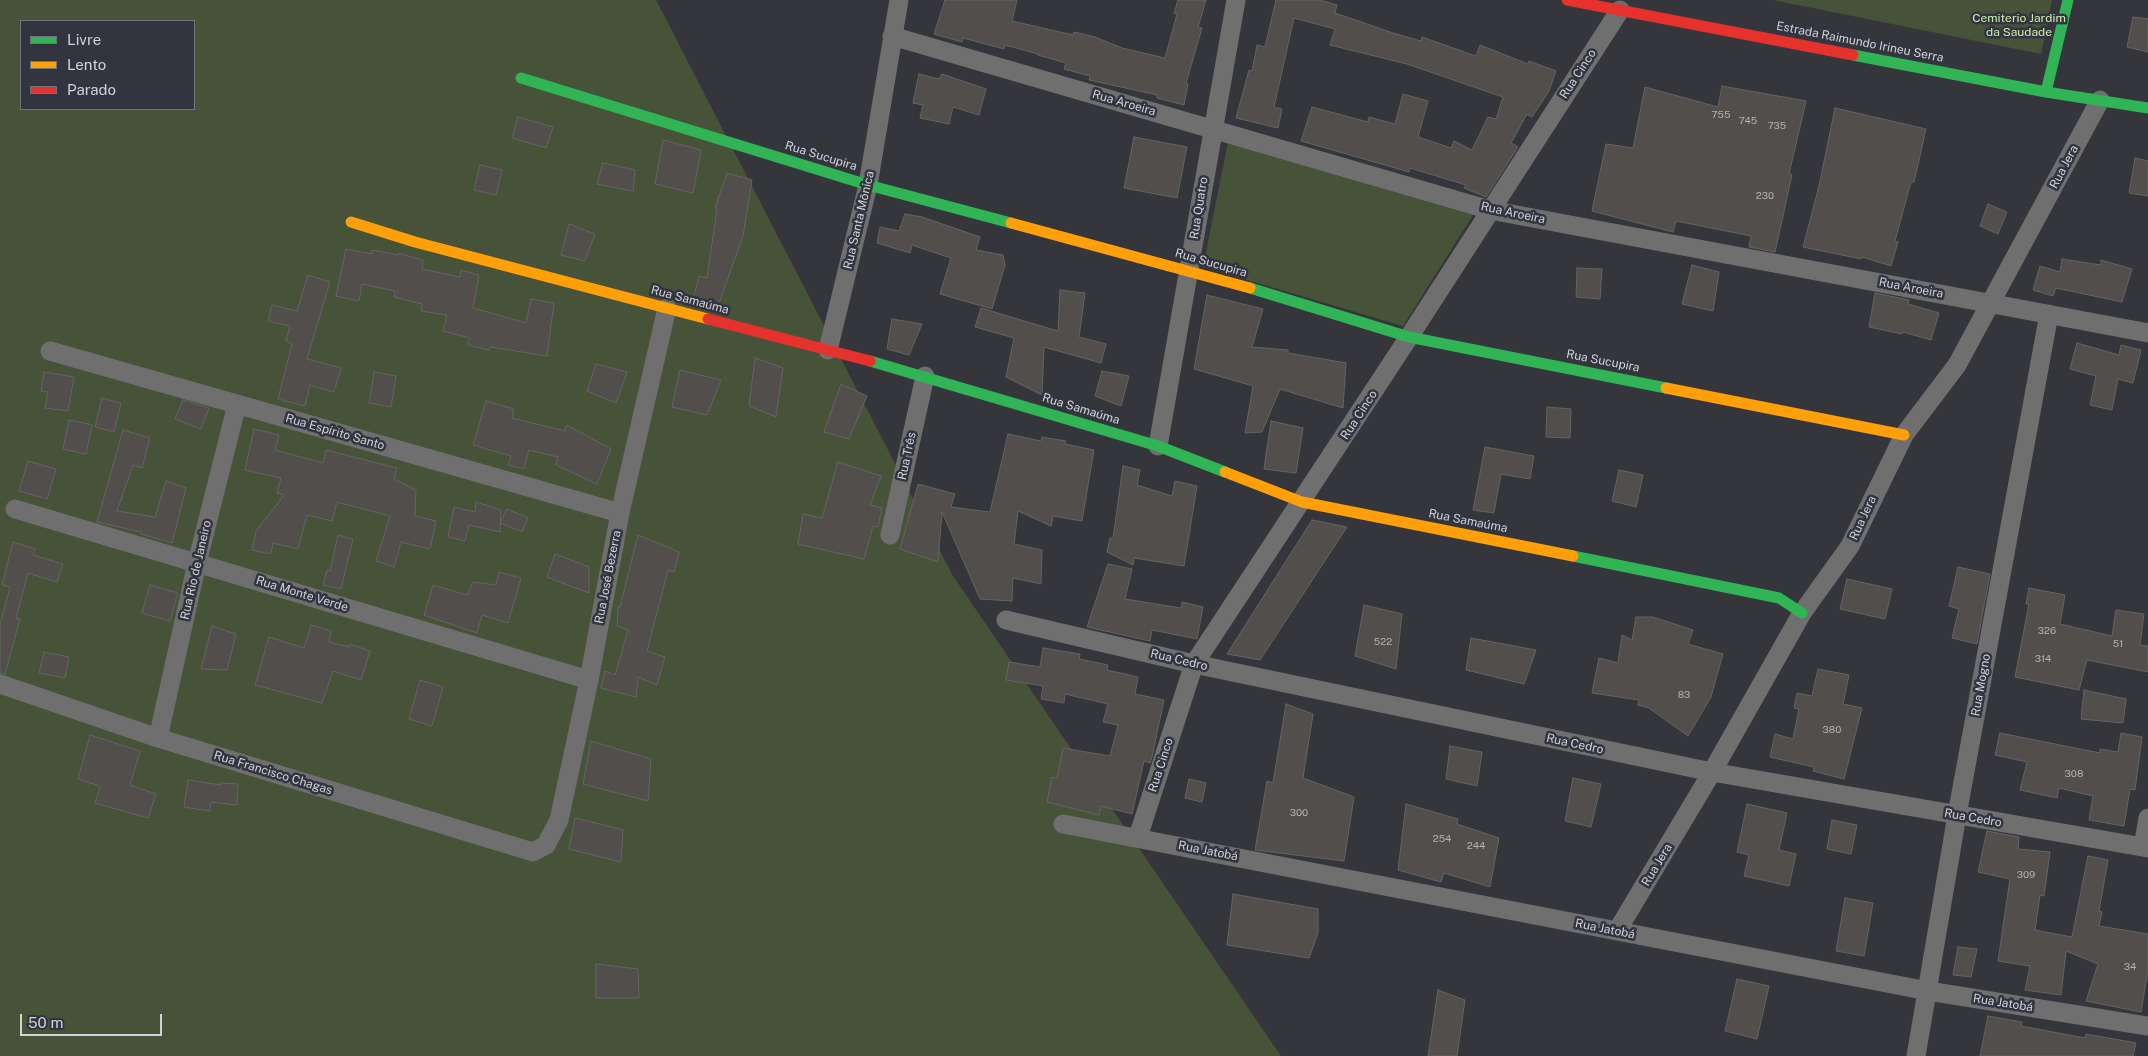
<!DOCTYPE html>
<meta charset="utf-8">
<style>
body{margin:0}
#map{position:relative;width:2148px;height:1056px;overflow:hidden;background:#35363c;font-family:"Public Sans",sans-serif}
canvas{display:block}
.legend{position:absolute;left:20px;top:20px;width:175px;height:90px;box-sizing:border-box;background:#32353f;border:1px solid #72747d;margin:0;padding:6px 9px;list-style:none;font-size:15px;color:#d1d3d9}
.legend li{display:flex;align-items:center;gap:10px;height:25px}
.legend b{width:25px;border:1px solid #72747d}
.scale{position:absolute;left:20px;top:1014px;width:142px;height:22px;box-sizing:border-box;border:2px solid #d1d3d9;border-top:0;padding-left:6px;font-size:15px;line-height:18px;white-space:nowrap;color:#d1d3d9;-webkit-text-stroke:4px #32353f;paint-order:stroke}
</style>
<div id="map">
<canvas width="2148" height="1056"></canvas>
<ul class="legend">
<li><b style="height:6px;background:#30b455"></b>Livre</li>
<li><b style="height:6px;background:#ff9f0a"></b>Lento</li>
<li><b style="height:6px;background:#e5322d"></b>Parado</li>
</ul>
<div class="scale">50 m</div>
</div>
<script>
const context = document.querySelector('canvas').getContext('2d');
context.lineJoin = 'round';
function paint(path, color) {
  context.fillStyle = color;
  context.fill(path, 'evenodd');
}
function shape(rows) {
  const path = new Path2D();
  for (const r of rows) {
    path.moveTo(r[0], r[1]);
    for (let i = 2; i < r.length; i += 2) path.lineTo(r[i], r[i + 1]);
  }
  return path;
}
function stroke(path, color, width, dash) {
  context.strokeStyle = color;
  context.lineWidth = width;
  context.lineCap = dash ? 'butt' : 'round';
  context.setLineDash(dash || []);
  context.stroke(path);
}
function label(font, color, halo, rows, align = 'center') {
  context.font = font + ' "Public Sans",sans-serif';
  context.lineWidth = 5;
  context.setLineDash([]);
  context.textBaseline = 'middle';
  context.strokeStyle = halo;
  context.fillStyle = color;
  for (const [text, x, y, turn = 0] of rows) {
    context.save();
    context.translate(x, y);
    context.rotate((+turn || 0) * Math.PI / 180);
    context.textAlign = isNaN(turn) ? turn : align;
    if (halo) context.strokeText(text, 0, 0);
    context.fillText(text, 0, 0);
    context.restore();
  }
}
paint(shape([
 [0,0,656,0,953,576,1281,1056,0,1056],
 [21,21,194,21,194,109,21,109],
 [1773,0,2052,0,2041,54],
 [1228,142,1473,215,1403,326,1203,267]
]), '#465339');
const building = shape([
 [945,0,1017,0,1012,21,1073,35,1074,32,1095,37,1122,48,1165,58,1177,14,1174,13,1178,0,1206,0,1198,27,1202,28,1186,83,1188,84,1184,105,1157,98,1157,95,1089,80,1090,76,1064,69,1066,63,1038,55,1038,54,1005,45,1004,49,963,38,962,42,934,34,945,0],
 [1276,0,1320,0,1337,5,1335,13,1393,33,1421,41,1422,37,1476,56,1480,45,1528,64,1529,61,1556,71,1549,91,1532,117,1527,114,1511,143,1518,147,1486,197,1464,188,1466,185,1410,168,1409,172,1301,141,1312,107,1368,122,1369,117,1395,124,1403,94,1428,101,1418,137,1451,148,1454,141,1472,150,1488,117,1496,119,1503,97,1407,64,1330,45,1335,29,1294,18,1274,107,1282,109,1278,128,1236,118,1249,70,1252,71,1257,45,1265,47,1276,0],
 [2133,17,2148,19,2148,52,2127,47,2133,17],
 [919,74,939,79,942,74,986,89,979,115,953,107,949,124,920,118,923,105,913,103,919,74],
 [1722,86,1806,101,1789,174,1792,175,1775,252,1749,247,1751,236,1676,221,1673,232,1592,211,1606,144,1633,148,1645,87,1718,107,1722,86],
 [1835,108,1926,129,1914,182,1911,182,1895,241,1898,242,1891,266,1862,257,1861,259,1803,247,1819,186,1835,108],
 [518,117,553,127,546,148,512,138,518,117],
 [1134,137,1187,147,1177,198,1124,188,1134,137],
 [663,140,701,150,693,193,655,184,663,140],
 [2135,158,2148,161,2148,196,2129,193,2135,158],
 [603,163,635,170,633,191,597,184,603,163],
 [480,165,502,170,496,195,474,190,480,165],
 [727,173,752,180,743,236,718,306,693,299,699,276,707,278,717,209,715,208,727,173],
 [1988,204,2007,212,1998,234,1980,226,1988,204],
 [905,214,922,217,980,237,976,250,1003,255,1005,265,992,309,940,294,951,258,912,245,910,253,877,243,880,227,899,231,905,214],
 [569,224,595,234,585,261,561,255,569,224],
 [346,249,372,254,372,250,398,255,398,253,423,260,422,269,460,277,461,270,479,275,473,308,526,323,531,299,554,303,547,356,490,347,489,350,468,345,470,338,443,331,447,315,421,311,422,304,394,297,395,291,362,284,359,301,336,296,346,249],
 [2062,259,2101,265,2101,260,2132,269,2122,302,2056,288,2053,296,2033,290,2040,266,2060,272,2062,259],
 [1692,265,1719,272,1713,311,1682,304,1692,265],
 [1577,268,1602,269,1600,299,1576,297,1577,268],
 [308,275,330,282,307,359,341,368,334,392,310,385,305,406,278,399,292,344,286,341,290,326,268,321,272,305,297,311,308,275],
 [1060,290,1085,293,1079,337,1106,344,1101,363,1044,347,1042,395,1006,377,1014,338,975,327,981,308,1058,331,1060,290],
 [1875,293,1909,300,1908,304,1939,313,1931,340,1903,332,1902,334,1869,327,1875,293],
 [1207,295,1263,309,1252,347,1288,350,1288,353,1346,363,1343,408,1280,389,1262,432,1245,433,1253,386,1194,369,1207,295],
 [892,319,922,324,909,355,887,349,892,319],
 [2077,343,2119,355,2121,345,2141,350,2133,383,2118,379,2112,410,2090,405,2096,376,2070,369,2077,343],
 [755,358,783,368,776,417,749,406,755,358],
 [596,364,627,372,616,403,587,391,596,364],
 [680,370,721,380,707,415,672,407,680,370],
 [1102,371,1129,376,1121,406,1095,396,1102,371],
 [44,372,74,377,68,411,45,408,48,392,41,391,44,372],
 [374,372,396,376,391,407,369,403,374,372],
 [841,384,867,396,849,439,824,432,841,384],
 [102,398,121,403,114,432,95,427,102,398],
 [183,400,209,408,201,429,175,419,183,400],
 [486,401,514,409,512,418,565,431,567,425,611,449,597,484,556,465,558,457,529,450,524,469,508,465,511,456,473,445,486,401],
 [1547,407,1571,409,1570,438,1546,437,1547,407],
 [69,420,92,425,86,454,63,449,69,420],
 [1271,421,1303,428,1296,473,1264,469,1271,421],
 [254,429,279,435,275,450,323,463,326,450,397,468,394,479,416,490,415,516,436,521,430,549,401,542,394,567,376,561,390,516,337,502,332,521,307,515,298,549,273,543,271,554,252,550,256,531,284,495,277,493,281,478,245,470,254,429],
 [123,430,150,438,142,468,133,465,117,511,155,517,166,481,186,488,172,543,141,534,141,532,97,522,123,430],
 [1008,434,1041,441,1042,437,1066,441,1065,444,1094,450,1082,521,1053,516,1051,526,1018,511,1014,544,1042,550,1041,584,1013,578,1012,601,980,599,942,512,938,562,900,549,918,484,955,494,951,507,990,512,1008,434],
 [1485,447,1534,456,1530,479,1501,474,1494,513,1473,510,1485,447],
 [28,461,56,469,47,499,19,491,28,461],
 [838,462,881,476,870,505,882,508,878,527,873,526,864,559,798,544,803,514,822,518,838,462],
 [1123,466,1140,470,1137,485,1172,496,1175,481,1197,486,1184,566,1134,558,1133,565,1107,552,1110,538,1113,539,1123,466],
 [1619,470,1643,475,1636,507,1612,501,1619,470],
 [476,502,501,510,500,532,469,525,465,541,448,537,454,507,475,512,476,502],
 [507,509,528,518,522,532,500,523,507,509],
 [1312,520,1347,527,1260,660,1227,654,1312,520],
 [338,535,353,539,341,589,323,585,327,570,330,571,338,535],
 [638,535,679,552,674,572,668,570,647,651,665,657,657,685,638,677,636,697,601,688,605,671,615,675,628,630,617,626,618,607,620,607,638,535],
 [13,542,35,549,33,555,63,564,57,582,28,573,16,618,20,619,5,674,0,673,0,624,10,587,2,585,13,542],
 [555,554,589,567,589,593,547,577,555,554],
 [1108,564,1132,569,1125,599,1181,608,1182,602,1203,607,1197,639,1152,630,1150,641,1087,627,1108,564],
 [1958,567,1990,574,1977,644,1952,638,1959,609,1949,606,1958,567],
 [499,572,521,578,508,623,482,615,477,633,424,615,433,585,467,595,473,582,496,585,499,572],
 [1847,579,1892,589,1885,619,1840,609,1847,579],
 [150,585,178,593,170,621,142,613,150,585],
 [2029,588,2065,595,2060,624,2112,636,2116,610,2144,614,2140,645,2148,646,2148,672,2087,660,2079,690,2015,677,2029,604,2026,604,2029,588],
 [1364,605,1402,614,1396,669,1355,656,1364,605],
 [1636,617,1653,617,1693,630,1688,644,1723,654,1711,697,1688,736,1649,708,1638,705,1639,700,1592,693,1599,658,1618,663,1622,635,1632,640,1636,617],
 [311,625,331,631,329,642,349,647,350,644,370,651,361,680,333,671,322,703,255,685,269,637,304,648,311,625],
 [212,626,236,634,227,670,201,669,212,626],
 [1471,638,1536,650,1524,684,1466,670,1471,638],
 [1043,648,1080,654,1079,659,1108,665,1107,670,1138,677,1135,694,1164,700,1152,757,1150,763,1144,761,1132,814,1101,806,1099,815,1047,802,1052,777,1057,778,1063,748,1110,756,1118,725,1103,722,1108,704,1065,694,1064,703,1041,699,1043,686,1006,680,1009,662,1040,667,1043,648],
 [44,652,69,657,65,678,39,673,44,652],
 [1818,669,1849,675,1843,704,1862,708,1844,779,1813,771,1814,767,1770,757,1775,734,1793,739,1799,709,1794,708,1797,693,1812,696,1818,669],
 [420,680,443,687,432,726,409,719,420,680],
 [2084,690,2126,699,2123,723,2081,719,2084,690],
 [1286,704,1313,714,1303,778,1354,797,1344,861,1255,850,1267,781,1273,783,1286,704],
 [2000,733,2100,753,2100,749,2118,752,2121,733,2142,737,2135,790,2130,789,2124,826,2089,820,2093,796,2059,788,2057,798,2020,790,2027,762,1995,755,2000,733],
 [90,735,140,751,130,785,156,794,148,818,95,803,100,786,78,779,90,735],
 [591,741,651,759,648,801,583,784,591,741],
 [1450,746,1482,752,1477,786,1446,779,1450,746],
 [1573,778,1601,784,1591,827,1565,821,1573,778],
 [1189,779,1206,783,1202,802,1185,798,1189,779],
 [188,780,221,785,221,783,238,784,237,805,211,802,210,811,184,807,188,780],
 [1406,804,1458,819,1457,824,1499,838,1490,887,1444,873,1441,882,1398,870,1406,804],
 [1747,804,1787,813,1779,850,1796,854,1789,886,1744,876,1749,855,1737,852,1747,804],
 [575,818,623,830,621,862,569,849,575,818],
 [1832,820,1857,825,1851,854,1827,849,1832,820],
 [1987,831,2019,837,2018,849,2050,852,2044,896,2040,895,2035,930,2072,937,2088,856,2108,860,2099,911,2102,912,2099,926,2148,934,2148,970,2141,1012,2086,1001,2098,964,2066,951,2061,995,2025,990,2030,966,1998,961,2010,879,1978,872,1987,831],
 [1233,894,1318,909,1318,933,1309,958,1227,945,1233,894],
 [1845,898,1873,903,1864,956,1836,951,1845,898],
 [1958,947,1977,949,1971,977,1953,975,1958,947],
 [596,964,638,969,639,998,596,998,596,964],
 [1737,979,1769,986,1757,1039,1725,1031,1737,979],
 [1438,990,1465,1000,1457,1056,1428,1056,1438,990],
 [1988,1016,2022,1022,2021,1026,2085,1038,2086,1034,2136,1043,2133,1056,1980,1056,1988,1016]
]);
paint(building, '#514e4c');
stroke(building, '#656464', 1);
stroke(shape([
 [892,36,1490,210,2148,333],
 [828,350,868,185,899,0],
 [50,351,620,513],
 [1158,446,1236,0],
 [15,509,589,680],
 [890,535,925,376],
 [1006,620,1194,664,1712,772,2148,848],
 [0,684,158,738,533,852,546,845,559,820,589,680,620,513,667,308],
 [158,738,197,563,237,404],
 [1063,824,1928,991,2148,1026],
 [1138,837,1194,664,1409,337,1620,10],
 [2143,847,2148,818],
 [1617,931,1712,772,1802,613,1850,546,1904,435,1957,365,2100,100],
 [1916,1056,1957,815,2049,314]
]), '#706f70', 19);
stroke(shape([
 [1853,55,2046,92,2148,108],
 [521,78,868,185,1011,223],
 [2046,92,2068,0],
 [1250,288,1409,337,1666,388],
 [870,361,1158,446,1225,472],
 [1573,556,1779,598,1802,613]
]), '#30b455', 11);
stroke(shape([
 [351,222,415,242,708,319],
 [1011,223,1250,288],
 [1666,388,1904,435],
 [1225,472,1302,502,1573,556]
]), '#ff9f0a', 11);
stroke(shape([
 [1567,0,1853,55],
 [708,319,870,361]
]), '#e5322d', 11);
label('10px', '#b1b2b6', null, [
 ["755",1721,115],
 ["745",1748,121],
 ["735",1777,126],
 ["230",1765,196],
 ["326",2047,631],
 ["522",1383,642],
 ["51",2118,644],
 ["314",2043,659],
 ["83",1684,695],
 ["380",1832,730],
 ["308",2074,774],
 ["300",1299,813],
 ["254",1442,839],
 ["244",1476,846],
 ["309",2026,875],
 ["34",2130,967]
]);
label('12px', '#cfeeaf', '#32353f', [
 ["Cemiterio Jardim",2019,18],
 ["da Saudade",2019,32]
]);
label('12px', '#d1d3d9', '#32353f', [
 ["Estrada Raimundo Irineu Serra",1860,42,11],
 ["Rua Cinco",1578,74,-57],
 ["Rua Aroeira",1124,103,16],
 ["Rua Sucupira",821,156,17],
 ["Rua Jera",2064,167,-62],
 ["Rua Quatro",1199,208,-81],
 ["Rua Aroeira",1513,213,12],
 ["Rua Santa Mônica",859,220,-77],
 ["Rua Sucupira",1211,263,16],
 ["Rua Aroeira",1911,288,11],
 ["Rua Samaúma",690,300,15],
 ["Rua Sucupira",1603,361,11],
 ["Rua Samaúma",1081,409,17],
 ["Rua Cinco",1359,415,-57],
 ["Rua Espírito Santo",335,432,16],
 ["Rua Três",907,456,-78],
 ["Rua Jera",1863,518,-65],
 ["Rua Samaúma",1468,521,11],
 ["Rua Rio de Janeiro",196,570,-77],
 ["Rua José Bezerra",608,577,-79],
 ["Rua Monte Verde",302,594,17],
 ["Rua Cedro",1179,660,13],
 ["Rua Mogno",1981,685,-80],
 ["Rua Cedro",1575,744,12],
 ["Rua Cinco",1161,765,-72],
 ["Rua Francisco Chagas",273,773,17],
 ["Rua Cedro",1973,818,10],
 ["Rua Jatobá",1208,851,11],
 ["Rua Jera",1657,865,-59],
 ["Rua Jatobá",1605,929,11],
 ["Rua Jatobá",2003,1003,9]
]);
</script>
